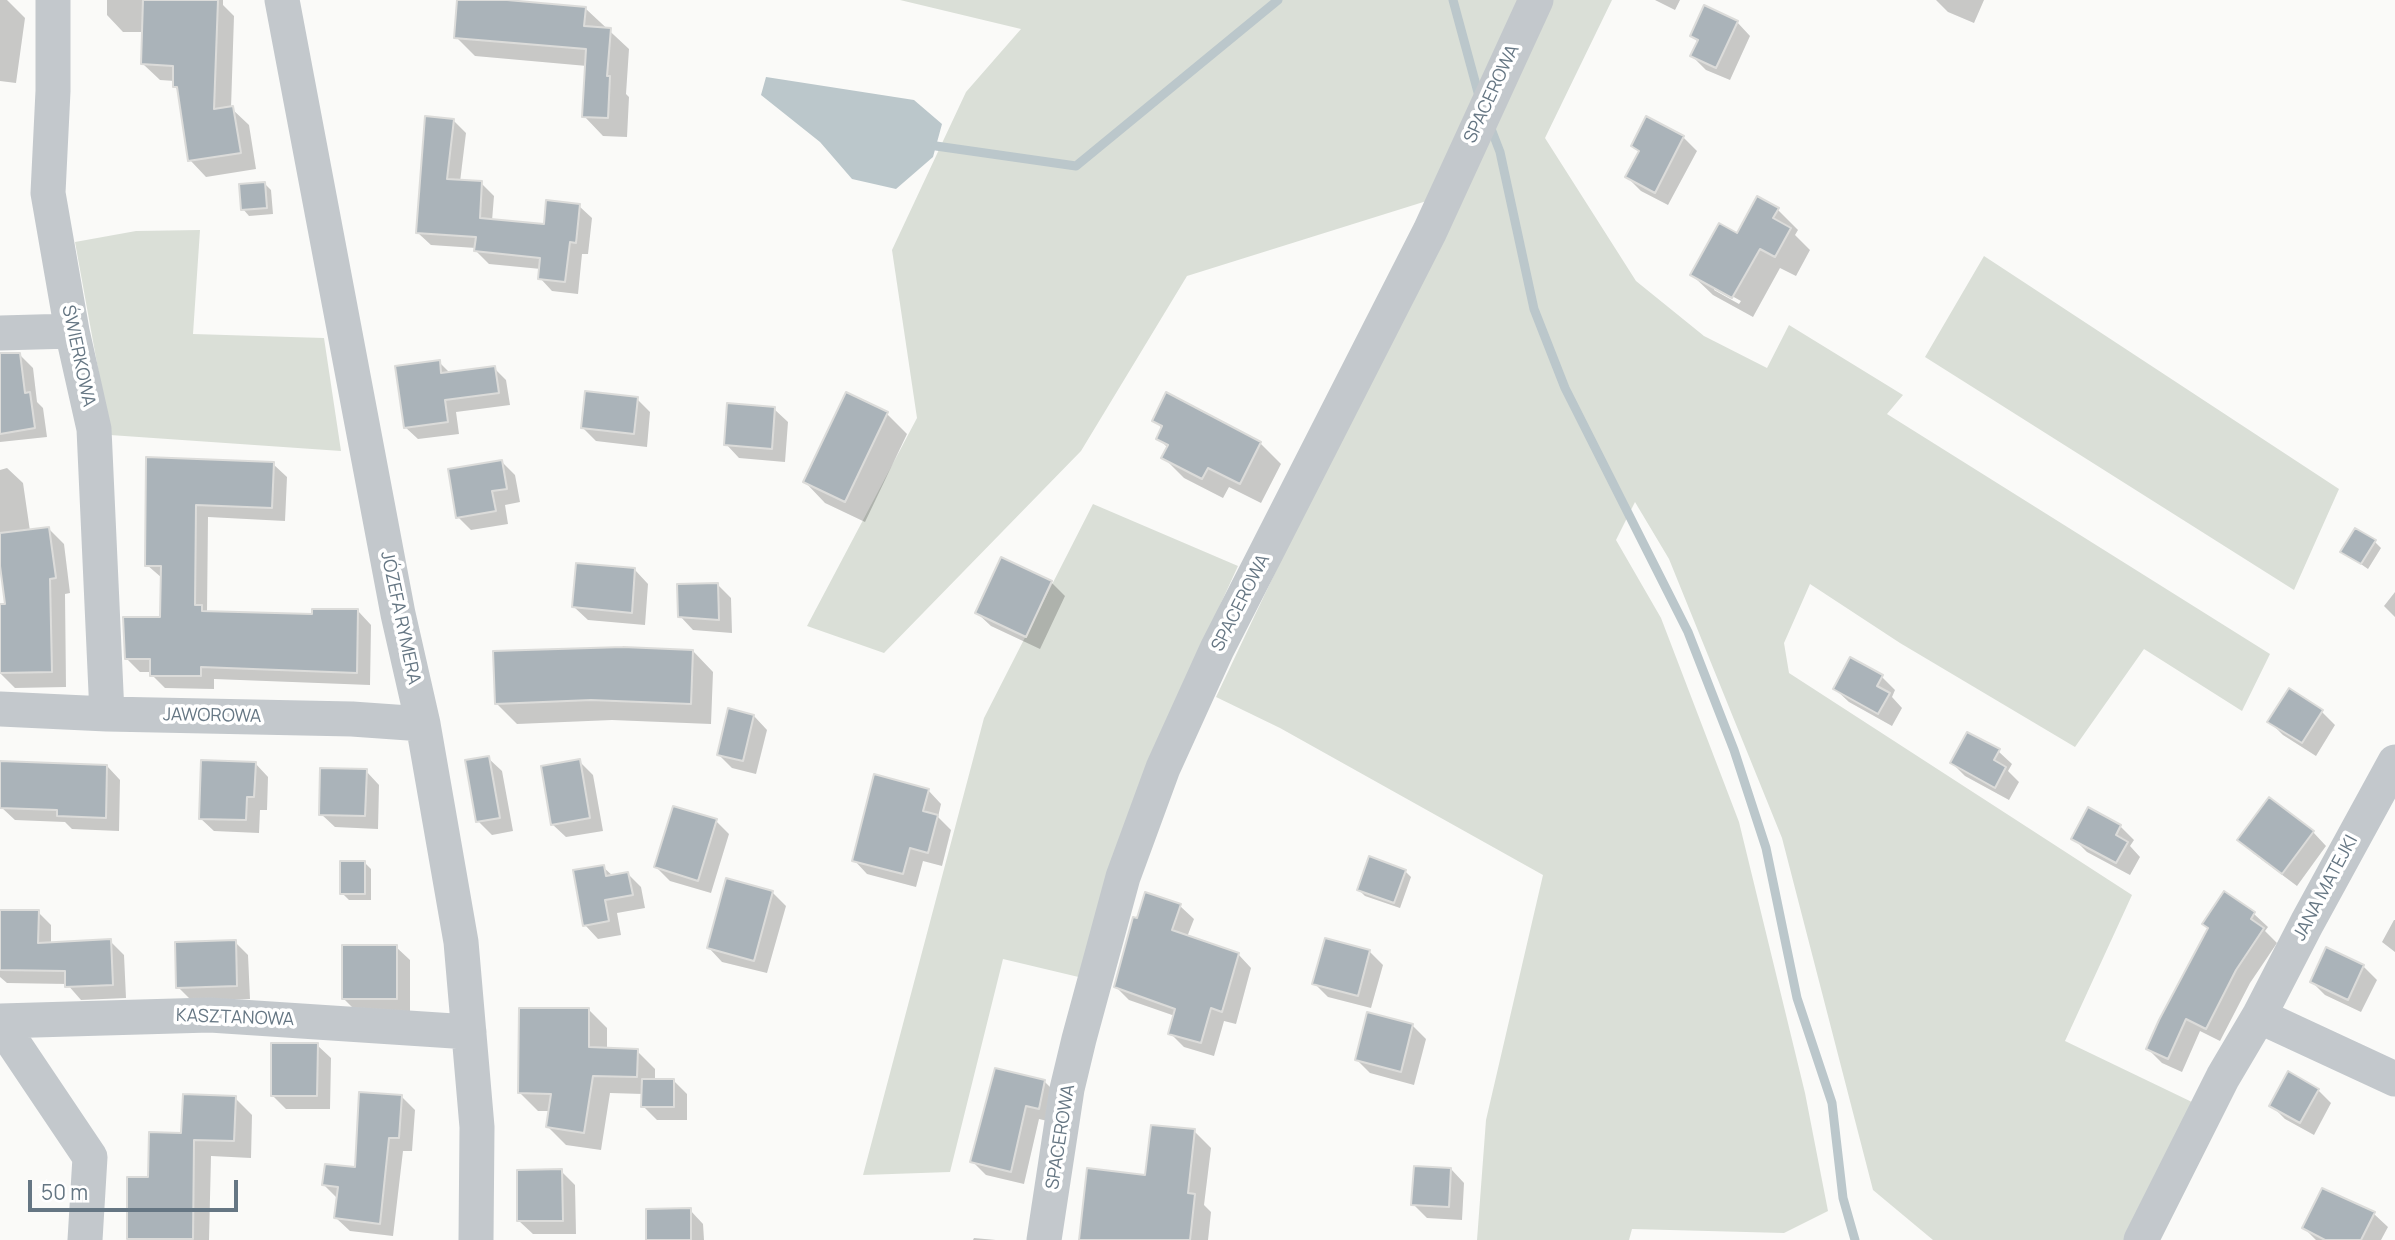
<!DOCTYPE html>
<meta charset="utf-8">
<style>
body{margin:0}
#map{position:relative;width:2395px;height:1240px;overflow:hidden;background:#fafaf8;font-family:Manrope,sans-serif}
canvas{display:block}
.scale{position:absolute;left:28px;top:1180px;width:210px;height:32px;box-sizing:border-box;border:4px solid #657683;border-top:0;padding-left:9px;font-size:21px;line-height:24px;white-space:nowrap;color:#657683;-webkit-text-stroke:5px #fff;paint-order:stroke}
</style>
<div id="map">
<canvas width="2395" height="1240"></canvas>
<div class="scale">50 m</div>
</div>
<script>
const context = document.querySelector('canvas').getContext('2d');
context.lineJoin = 'round';
function paint(path, color) {
  context.fillStyle = color;
  context.fill(path, 'evenodd');
}
function shape(rows) {
  const path = new Path2D();
  for (const r of rows) {
    path.moveTo(r[0], r[1]);
    for (let i = 2; i < r.length; i += 2) path.lineTo(r[i], r[i + 1]);
  }
  return path;
}
function stroke(path, color, width, dash) {
  context.strokeStyle = color;
  context.lineWidth = width;
  context.lineCap = dash ? 'butt' : 'round';
  context.setLineDash(dash || []);
  context.stroke(path);
}
function label(font, color, halo, rows, align = 'center') {
  context.font = font + ' Manrope,sans-serif';
  context.lineWidth = 7;
  context.setLineDash([]);
  context.textBaseline = 'middle';
  context.strokeStyle = halo;
  context.fillStyle = color;
  for (const [text, x, y, turn = 0] of rows) {
    context.save();
    context.translate(x, y);
    context.rotate((+turn || 0) * Math.PI / 180);
    context.textAlign = isNaN(turn) ? turn : align;
    if (halo) context.strokeText(text, 0, 0);
    context.fillText(text, 0, 0);
    context.restore();
  }
}
paint(shape([
 [900,0,1522,0,1433,199,1187,276,1081,451,884,653,807,626,917,418,892,250,966,92,1021,29],
 [1547,0,1612,0,1545,138,1636,281,1704,336,1767,368,1789,325,1903,395,1887,414,2270,654,2242,711,2144,649,2075,747,1900,643,1810,584,1784,643,1789,673,2132,895,2065,1041,2194,1103,2128,1240,1933,1240,1873,1190,1782,838,1669,559,1635,502,1616,540,1661,618,1739,822,1805,1093,1828,1211,1784,1233,1632,1229,1629,1240,1477,1240,1486,1120,1543,875,1280,728,1216,697],
 [200,230,193,334,324,338,341,451,110,435,75,242,136,231],
 [1984,256,2339,489,2294,590,1925,357],
 [1093,504,1238,566,1155,747,1087,979,1003,959,950,1172,863,1175,984,718]
]), '#dadfd7');
paint(shape([
 [766,77,914,100,942,124,933,157,896,189,852,179,820,142,761,95]
]), '#bbc7cb');
paint(shape([
 [0,0,7,0,25,18,16,83,0,81],
 [107,0,223,0,223,5,234,16,231,108,249,125,256,169,206,177,190,160,179,91,174,86,175,81,160,80,143,64,144,32,123,32,107,15],
 [459,0,487,0,586,9,629,49,626,94,629,97,627,137,603,136,584,116,587,66,475,56,456,37],
 [1655,0,1680,0,1675,10],
 [1936,0,1984,0,1974,23,1948,12],
 [1737,22,1750,36,1730,80,1706,70,1692,56,1699,43,1692,36],
 [453,120,466,133,460,182,481,183,494,196,492,221,545,226,579,206,592,218,588,254,582,254,578,294,552,291,540,278,541,269,489,264,476,251,476,248,431,245,418,233],
 [1683,137,1697,151,1668,205,1641,191,1627,177,1640,153,1633,146],
 [264,183,271,190,273,214,249,216,243,209],
 [1778,210,1798,230,1795,235,1810,250,1796,276,1780,268,1753,317,1713,295,1692,275,1738,235],
 [1714,286,1741,301,1739,304,1714,290],
 [19,354,33,368,37,402,43,408,47,437,0,442,0,355],
 [439,362,451,374,494,368,506,380,510,405,456,412,459,434,418,439,405,427],
 [637,399,650,412,647,447,596,441,583,428],
 [774,409,788,422,785,462,739,458,726,444],
 [887,414,907,434,865,522,825,503,805,482],
 [1154,421,1260,443,1281,464,1261,503,1229,487,1223,498,1184,478,1163,457,1168,448,1158,438,1163,429],
 [147,459,273,464,287,477,285,521,208,517,207,613,313,616,358,611,371,625,370,685,214,679,214,689,165,688,152,675,152,672,140,672,126,658,161,619,162,578,147,565],
 [502,462,515,475,520,502,505,505,508,524,471,530,458,517],
 [7,468,23,483,30,531,49,529,64,544,70,593,65,594,66,687,15,688,0,673,0,606,7,606,0,552,0,470],
 [2375,542,2381,548,2368,569,2342,551],
 [635,570,648,584,645,625,588,620,574,607],
 [1051,582,1065,596,1040,649,991,626,977,613],
 [717,584,731,598,732,633,693,630,680,616],
 [2395,592,2395,617,2384,606],
 [693,651,713,672,711,724,612,720,517,724,496,703],
 [1882,677,1895,690,1892,697,1902,708,1892,726,1849,702,1835,689],
 [2322,712,2335,725,2316,756,2283,735,2270,722],
 [754,716,767,730,756,774,732,768,719,755],
 [1998,751,2012,764,2008,771,2019,782,2009,800,1965,776,1952,763],
 [488,758,502,771,513,831,492,835,478,821],
 [579,761,593,775,603,831,566,837,552,824],
 [255,763,268,777,267,810,260,810,259,833,214,831,200,818],
 [107,766,120,780,119,831,72,829,65,822,15,820,1,807],
 [366,771,379,785,378,829,335,827,321,814],
 [928,790,941,804,938,817,951,830,942,866,923,861,916,887,867,874,854,860],
 [716,821,729,834,711,893,670,881,656,867],
 [2120,826,2134,840,2130,846,2140,857,2130,875,2087,852,2073,838],
 [2313,832,2326,846,2297,886,2253,853,2239,840],
 [365,863,371,869,371,900,349,900,342,893],
 [603,867,613,876,628,874,641,887,645,908,617,913,621,935,598,939,585,925],
 [1405,871,1411,877,1400,908,1365,896,1359,890],
 [772,892,786,906,767,973,722,962,709,948],
 [2225,894,2254,914,2268,927,2265,931,2277,943,2250,983,2220,1041,2200,1031,2182,1072,2162,1063,2148,1049,2210,929],
 [1180,906,1194,919,1187,937,1238,954,1251,968,1236,1024,1224,1021,1214,1056,1184,1047,1170,1033,1175,1016,1129,1000,1116,987],
 [0,912,38,912,51,925,51,944,110,941,124,955,126,998,81,1000,67,984,7,983,0,977],
 [2394,920,2395,920,2395,952,2382,942],
 [235,942,248,955,250,999,192,1001,178,987],
 [396,947,410,960,410,1012,357,1012,344,999],
 [1369,951,1383,965,1371,1008,1328,997,1314,983],
 [2363,966,2377,980,2361,1012,2325,995,2312,982],
 [589,1010,607,1028,607,1050,637,1051,655,1069,655,1080,674,1081,687,1094,687,1120,657,1120,643,1106,643,1094,610,1093,601,1150,566,1145,548,1127,550,1111,538,1111,520,1093],
 [1412,1025,1426,1039,1414,1085,1370,1073,1357,1060],
 [317,1045,331,1058,330,1109,286,1109,272,1095],
 [1045,1082,1058,1095,1052,1122,1039,1119,1024,1184,986,1175,972,1161],
 [2318,1090,2331,1103,2314,1135,2285,1119,2271,1105],
 [401,1096,415,1110,412,1151,403,1151,393,1236,350,1231,336,1218,338,1199,324,1185,357,1169],
 [235,1098,252,1115,251,1158,211,1156,209,1240,131,1240,128,1238,149,1179,183,1135],
 [1194,1131,1211,1148,1204,1205,1211,1212,1208,1240,1081,1240],
 [1451,1169,1464,1183,1462,1220,1427,1218,1413,1204],
 [561,1171,575,1185,576,1234,533,1234,519,1221],
 [2322,1190,2374,1214,2388,1227,2381,1240,2316,1240,2304,1228],
 [690,1210,703,1224,704,1240,648,1240],
 [974,1238,996,1240,973,1240]
]), '#0003');
stroke(shape([
 [1453,0,1479,96],
 [1490,126,1500,152,1534,309,1565,388,1688,632,1734,750,1766,848,1797,998,1832,1103,1843,1198,1855,1240],
 [936,146,1076,166,1278,0]
]), '#bbc7cb', 9);
const building = shape([
 [143,0,218,0,214,109,233,106,241,153,188,161,177,87,173,87,173,66,141,64,143,0],
 [457,0,507,0,586,7,584,26,611,28,607,76,610,76,608,118,582,117,586,49,454,38,457,0],
 [1704,5,1738,21,1716,68,1690,56,1698,40,1690,36,1704,5],
 [425,116,454,119,447,179,482,181,480,218,544,224,546,200,580,204,576,243,570,242,565,282,538,279,540,258,474,251,476,237,416,233,425,116],
 [1646,116,1684,136,1655,193,1625,177,1639,151,1631,146,1646,116],
 [265,182,267,208,241,210,239,184,265,182],
 [1757,196,1779,208,1773,218,1791,228,1775,257,1760,249,1732,298,1690,275,1719,223,1737,233,1757,196],
 [0,353,20,353,25,393,30,392,35,428,0,434,0,353],
 [440,360,441,373,495,366,499,393,445,400,448,422,404,428,395,366,440,360],
 [585,391,638,397,634,434,581,428,585,391],
 [846,392,888,412,845,502,803,482,846,392],
 [1166,392,1261,442,1240,484,1208,468,1202,479,1161,458,1168,445,1156,439,1162,426,1152,421,1166,392],
 [727,403,775,407,772,449,724,445,727,403],
 [146,457,274,462,272,508,196,505,195,605,202,605,202,611,312,614,312,609,358,609,357,673,201,667,201,676,150,676,150,659,125,659,123,617,160,617,161,566,145,566,146,457],
 [502,460,507,489,492,491,496,511,456,518,448,469,502,460],
 [49,527,56,578,50,579,52,672,0,673,0,604,5,604,0,566,0,533,49,527],
 [2355,528,2376,540,2361,564,2340,552,2355,528],
 [1001,557,1052,581,1026,637,975,613,1001,557],
 [576,563,635,568,632,613,572,607,576,563],
 [718,583,719,620,678,617,677,584,718,583],
 [623,647,693,650,691,704,591,700,495,704,493,651,623,647],
 [1850,657,1883,675,1877,686,1890,693,1878,714,1833,689,1850,657],
 [2289,688,2323,710,2302,743,2267,722,2289,688],
 [728,708,754,715,743,761,717,755,728,708],
 [1967,732,2000,749,1994,760,2006,767,1995,788,1950,763,1967,732],
 [489,756,500,818,476,822,465,760,489,756],
 [580,759,590,818,551,825,541,766,580,759],
 [201,760,256,762,254,797,247,797,246,820,199,819,201,760],
 [0,761,107,765,106,818,57,816,57,810,0,808,0,761],
 [320,768,367,769,365,816,319,815,320,768],
 [874,774,929,789,923,811,938,815,928,853,910,848,903,874,852,861,874,774],
 [2269,797,2314,831,2282,874,2237,840,2269,797],
 [673,806,717,819,698,881,654,867,673,806],
 [2088,807,2121,825,2116,835,2128,842,2116,863,2071,839,2088,807],
 [1369,856,1406,870,1394,903,1357,890,1369,856],
 [340,861,365,861,365,894,340,894,340,861],
 [604,865,606,876,628,872,633,895,605,900,609,921,583,926,573,870,604,865],
 [726,878,773,891,754,961,707,948,726,878],
 [2224,891,2255,912,2251,919,2264,928,2236,970,2206,1029,2186,1019,2168,1059,2146,1049,2159,1020,2208,928,2202,924,2224,891],
 [1145,892,1181,904,1172,930,1239,953,1222,1012,1211,1008,1201,1043,1168,1034,1175,1009,1114,987,1133,917,1137,918,1145,892],
 [0,910,39,910,38,943,111,939,113,985,65,987,65,971,0,970,0,910],
 [1325,938,1370,950,1358,996,1312,984,1325,938],
 [236,940,237,986,176,988,175,942,236,940],
 [342,945,397,945,397,999,342,999,342,945],
 [2326,947,2364,965,2348,1000,2310,982,2326,947],
 [519,1008,589,1008,589,1047,638,1049,637,1077,593,1076,584,1133,546,1127,551,1094,518,1093,519,1008],
 [1367,1012,1413,1024,1401,1072,1355,1060,1367,1012],
 [271,1043,318,1043,317,1096,271,1096,271,1043],
 [995,1068,1045,1080,1039,1109,1026,1106,1011,1172,970,1162,995,1068],
 [2288,1071,2319,1089,2300,1123,2269,1106,2288,1071],
 [642,1079,674,1079,674,1107,641,1107,642,1079],
 [359,1092,402,1095,399,1138,389,1138,380,1224,334,1218,338,1187,322,1185,325,1164,355,1167,359,1092],
 [183,1094,236,1096,234,1141,194,1140,193,1239,127,1239,127,1177,148,1177,149,1132,181,1133,183,1094],
 [1151,1125,1195,1129,1188,1193,1195,1194,1190,1240,1079,1240,1087,1168,1145,1175,1151,1125],
 [1414,1166,1451,1168,1449,1207,1411,1205,1414,1166],
 [562,1169,563,1221,517,1221,517,1170,562,1169],
 [2322,1188,2375,1212,2361,1240,2325,1240,2302,1228,2322,1188],
 [691,1208,691,1240,646,1240,646,1209,691,1208]
]);
paint(building, '#aab3b9');
stroke(building, '#dcdcda', 2);
stroke(shape([
 [53,0,53,91,48,193,72,331,94,429,107,714],
 [282,0,398,614,423,724,461,942,477,1127,476,1240],
 [0,333,72,331],
 [0,709,107,714,352,719,423,724],
 [2259,1016,2395,1079],
 [0,1021,210,1015,469,1032],
 [0,1023,90,1157,85,1240],
 [1044,1240,1067,1089,1079,1039,1123,877,1163,768,1217,649,1430,231,1536,0],
 [2141,1240,2223,1077,2259,1016,2307,923,2395,762]
]), '#c3c8cc', 35);
label('18px', '#657683', '#fff', [
 ["SPACEROWA",1492,94,-65],
 ["ŚWIERKOWA",78,356,78],
 ["SPACEROWA",1241,603,-63],
 ["JÓZEFA RYMERA",400,618,78],
 ["JAWOROWA",212,716,1],
 ["JANA MATEJKI",2326,888,-62],
 ["KASZTANOWA",235,1018,2],
 ["SPACEROWA",1061,1137,-81]
]);
</script>
